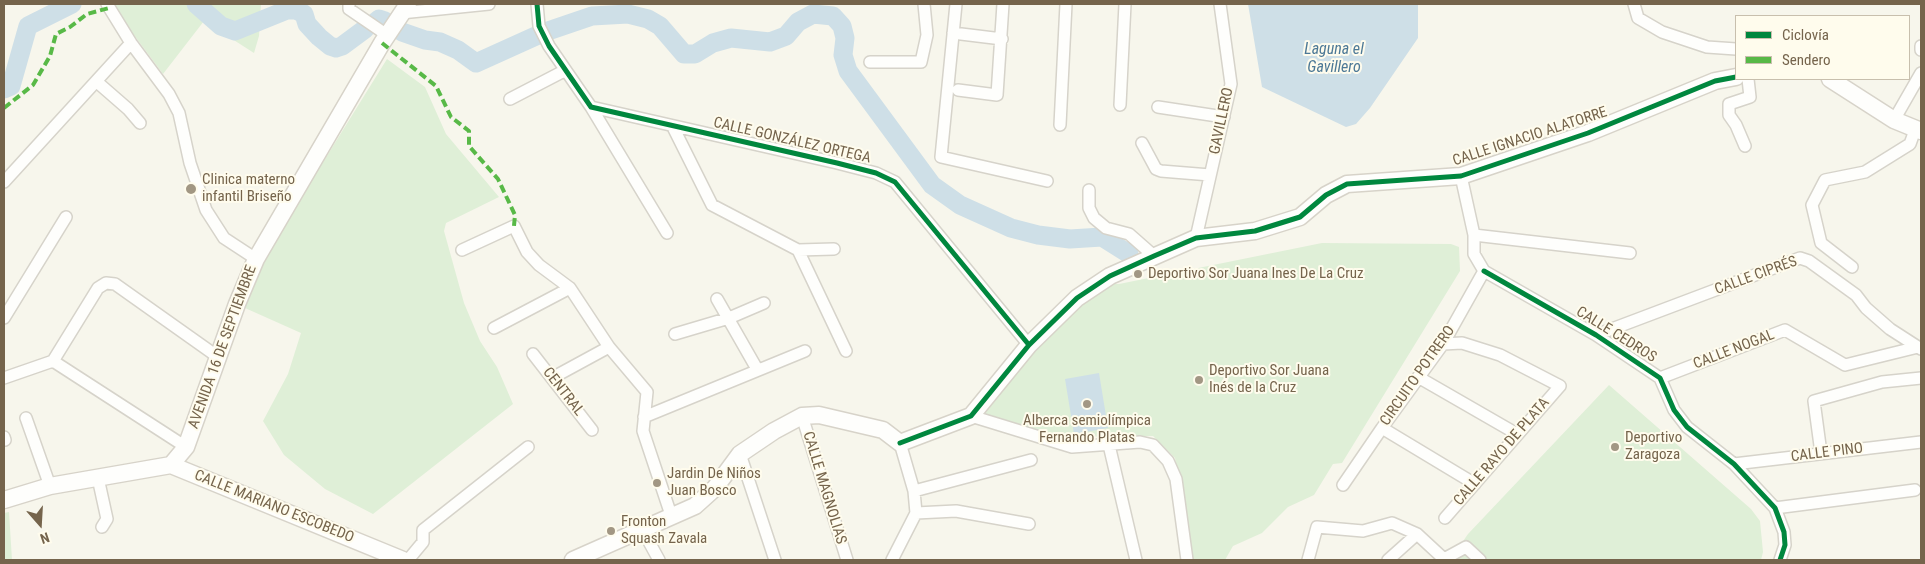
<!DOCTYPE html>
<meta charset="utf-8">
<style>
body{margin:0}
#map{position:relative;width:1925px;height:564px;overflow:hidden;background:#f7f6ec;font-family:"Roboto Condensed",sans-serif}
canvas{display:block}
.frame{position:absolute;inset:0;border:5px solid #75644c;pointer-events:none}
.legend{position:absolute;left:1735px;top:15px;width:175px;height:65px;box-sizing:border-box;background:#fffced;border:1px solid #c8bfad;margin:0;padding:6px 9px;list-style:none;font-size:15px;color:#75644c}
.legend li{display:flex;align-items:center;gap:10px;height:25px}
.legend b{width:25px;border:1px solid #c8bfad}
.north{position:absolute;left:15px;top:499px;width:50px;height:50px;-webkit-text-stroke:4px #fffced;paint-order:stroke;rotate:161deg;font-size:14px;font-weight:700;line-height:20px;text-align:center;color:#75644c}
.north::after{content:'';display:block;margin:auto;width:18px;height:22px;background:#75644c;clip-path:polygon(50% 0,100% 100%,50% 72%,0 100%)}
</style>
<div id="map">
<canvas width="1925" height="564"></canvas>
<div class="frame"></div>
<ul class="legend">
<li><b style="height:6px;background:#00873e"></b>Ciclovía</li>
<li><b style="height:6px;background:#58b947"></b>Sendero</li>
</ul>
<div class="north">N</div>
</div>
<script>
const context = document.querySelector('canvas').getContext('2d');
context.lineJoin = 'round';
function paint(path, color) {
  context.fillStyle = color;
  context.fill(path, 'evenodd');
}
function shape(rows) {
  const path = new Path2D();
  for (const r of rows) {
    path.moveTo(r[0], r[1]);
    for (let i = 2; i < r.length; i += 2) path.lineTo(r[i], r[i + 1]);
  }
  return path;
}
function stroke(path, color, width, dash) {
  context.strokeStyle = color;
  context.lineWidth = width;
  context.lineCap = dash ? 'butt' : 'round';
  context.setLineDash(dash || []);
  context.stroke(path);
}
function label(font, color, halo, rows, align = 'center') {
  context.font = font + ' "Roboto Condensed",sans-serif';
  context.lineWidth = 4;
  context.setLineDash([]);
  context.textBaseline = 'middle';
  context.strokeStyle = halo;
  context.fillStyle = color;
  for (const [text, x, y, turn = 0] of rows) {
    context.save();
    context.translate(x, y);
    context.rotate((+turn || 0) * Math.PI / 180);
    context.textAlign = isNaN(turn) ? turn : align;
    if (halo) context.strokeText(text, 0, 0);
    context.fillText(text, 0, 0);
    context.restore();
  }
}
paint(shape([
 [113,4,261,4,259,36,254,53,204,21,163,74,116,11],
 [387,59,425,87,446,134,499,197,446,223,444,231,464,303,480,341,497,367,513,404,373,514,325,489,284,455,263,421,288,374,301,333,245,308,261,262],
 [1322,243,1451,244,1459,247,1460,271,1342,463,1333,464,1314,495,1288,507,1262,533,1233,546,1225,560,1189,560,1175,458,1153,436,1052,437,975,415,1035,345,1104,284,1119,284],
 [1609,385,1751,509,1760,521,1763,552,1761,560,1450,560,1468,534],
 [9,512,12,560,4,560,4,513]
]), '#dfefd7');
paint(shape([
 [1248,4,1418,4,1418,38,1370,108,1356,124,1346,127,1262,87],
 [1099,373,1108,428,1074,434,1065,379]
]), '#cedfe7');
stroke(shape([
 [196,4,221,26,235,31,287,10,296,10,304,14,307,24,319,37,330,46,336,48,342,46,365,29],
 [373,24,379,19,385,21],
 [402,32,425,40,440,42,458,50,476,63,538,35],
 [545,32,592,16,628,14,648,19,660,26,684,54,695,54,713,43,731,38,770,42,786,36,798,22,813,14,833,16,842,26,845,38,843,55,848,71,932,185,960,205,1011,228,1038,235,1070,239,1102,237,1129,254],
 [4,89,11,86,28,26,72,4]
]), '#cedfe7', 19);
const street = shape([
 [107,4,131,43,169,94,179,113,190,163,206,210,224,238,256,259],
 [349,4,349,9,387,35],
 [537,4,539,26,549,46,591,107,837,163,876,173,895,182,1029,345],
 [956,4,941,157,1047,181],
 [1634,4,1638,18,1662,32,1707,47,1736,49],
 [401,13,489,4],
 [953,33,1002,39],
 [1921,46,1921,50],
 [870,62,921,62,927,35,924,4],
 [97,82,128,109,140,123],
 [958,90,997,95,1003,4],
 [510,99,564,71],
 [1120,105,1125,4],
 [591,107,667,233],
 [1158,107,1224,117],
 [1894,120,1921,73],
 [1060,125,1066,4],
 [673,127,712,205,798,250,846,351],
 [1142,143,1156,169,1161,171,1210,175],
 [1745,146,1736,125,1729,115,1729,104,1750,97,1748,79],
 [4,182,131,43],
 [1089,190,1089,208,1094,218,1106,228,1129,234,1154,256],
 [1474,235,1630,253],
 [1196,238,1231,84,1220,4],
 [462,250,514,226,527,252,539,265,570,288,609,347,647,392,643,431,672,518],
 [798,250,834,249],
 [1852,267,1821,243,1812,205,1825,180,1865,172,1910,144,1915,130],
 [1484,271,1596,335,1660,378,1674,410,1687,427,1734,464,1775,508,1784,532,1785,545,1780,560],
 [717,299,757,369],
 [4,318,66,217],
 [494,328,570,288],
 [675,334,729,318,764,303],
 [1596,335,1800,258,1809,261,1856,295,1866,308,1890,329,1921,349],
 [1443,344,1462,343,1500,355,1560,386,1445,518],
 [533,354,592,430],
 [53,361,186,447],
 [1418,377,1517,434],
 [4,378,53,361,98,288,106,283,115,284,218,357],
 [552,378,609,347],
 [1660,378,1785,330,1845,365,1918,347],
 [802,416,847,560],
 [971,416,1072,447,1140,442,1153,445,1168,461,1176,479,1187,560],
 [644,417,805,351],
 [26,418,50,486],
 [1382,428,1475,484],
 [4,437,5,440],
 [1109,445,1136,560],
 [1821,453,1814,401,1882,382,1921,378],
 [740,454,775,560],
 [1734,464,1921,442],
 [98,478,107,519,102,527],
 [1343,485,1382,428,1443,344,1484,271,1474,254,1474,235,1461,176],
 [914,491,1031,460],
 [1775,508,1915,490],
 [916,513,956,511,1029,524],
 [642,529,659,560],
 [408,560,423,542,423,530,528,447],
 [892,560,916,513,914,491,900,443],
 [1308,560,1317,527,1363,531,1392,523,1417,534,1444,559,1466,547,1480,560],
 [1388,560,1417,534]
]);
const secondary = shape([
 [1830,79,1894,120,1921,131],
 [171,465,403,560],
 [4,500,50,486,171,465,186,447,237,304,256,259,382,43,408,4],
 [573,560,695,506,715,488,740,454,774,431,802,416,819,415,883,430,900,443,971,416,1029,345,1077,298,1110,276,1196,238,1255,231,1300,217,1326,195,1347,184,1461,176,1588,133,1715,81,1736,77]
]);
stroke(street, '#d6d3ca', 14);
stroke(secondary, '#d7d3c9', 19);
stroke(street, '#fefefc', 11);
stroke(secondary, '#fefefc', 16);
stroke(shape([
 [382,43,436,86,451,117,469,131,469,146,498,179,515,215,514,226],
 [4,108,33,85,50,56,56,34,70,27,87,14,109,8]
]), '#58b947', 4, [8, 4]);
stroke(shape([
 [537,4,539,26,549,46,591,107,837,163,876,173,895,182,1029,345],
 [1484,271,1596,335,1660,378,1674,410,1687,427,1734,464,1775,508,1784,532,1785,545,1780,560],
 [900,443,971,416,1029,345,1077,298,1110,276,1154,256,1196,238,1255,231,1300,217,1326,195,1347,184,1461,176,1588,133,1715,81,1736,77]
]), '#00873e', 5);
for (const [x, y, r, color] of [
 [191,189,6,"#a29784"],
 [1138,274,5,"#a29784"],
 [1199,380,5,"#a29784"],
 [1087,404,5,"#a29784"],
 [1615,447,5,"#a29784"],
 [657,483,5,"#a29784"],
 [611,531,5,"#a29784"]
]) {
  const dot = new Path2D();
  dot.arc(x, y, r, 0, 2 * Math.PI);
  context.fillStyle = color;
  context.fill(dot);
  stroke(dot, '#fffced', 2);
}
label('15px', '#75644c', '#fffced', [
 ["GAVILLERO",1222,121,-78],
 ["CALLE IGNACIO ALATORRE",1530,137,-18],
 ["CALLE GONZÁLEZ ORTEGA",792,141,13],
 ["CALLE CIPRÉS",1756,276,-20],
 ["CALLE CEDROS",1616,335,32],
 ["AVENIDA 16 DE SEPTIEMBRE",223,347,-70],
 ["CALLE NOGAL",1734,350,-21],
 ["CIRCUITO POTRERO",1418,376,-55],
 ["CENTRAL",563,392,52],
 ["CALLE RAYO DE PLATA",1502,452,-49],
 ["CALLE PINO",1827,453,-7],
 ["CALLE MAGNOLIAS",824,488,73],
 ["CALLE MARIANO ESCOBEDO",274,507,22]
]);
label('15px', '#75644c', '#fffced', [
 ["Clinica materno",202,180],
 ["infantil Briseño",202,197],
 ["Deportivo Sor Juana Ines De La Cruz",1148,274],
 ["Deportivo Sor Juana",1209,371],
 ["Inés de la Cruz",1209,388],
 ["Alberca semiolímpica",1087,421,"center"],
 ["Fernando Platas",1087,438,"center"],
 ["Deportivo",1625,438],
 ["Zaragoza",1625,455],
 ["Jardin De Niños",667,474],
 ["Juan Bosco",667,491],
 ["Fronton",621,522],
 ["Squash Zavala",621,539]
], 'left');
label('italic 16px', '#4c7896', '#fffced', [
 ["Laguna el",1334,50],
 ["Gavillero",1334,68]
]);
</script>
